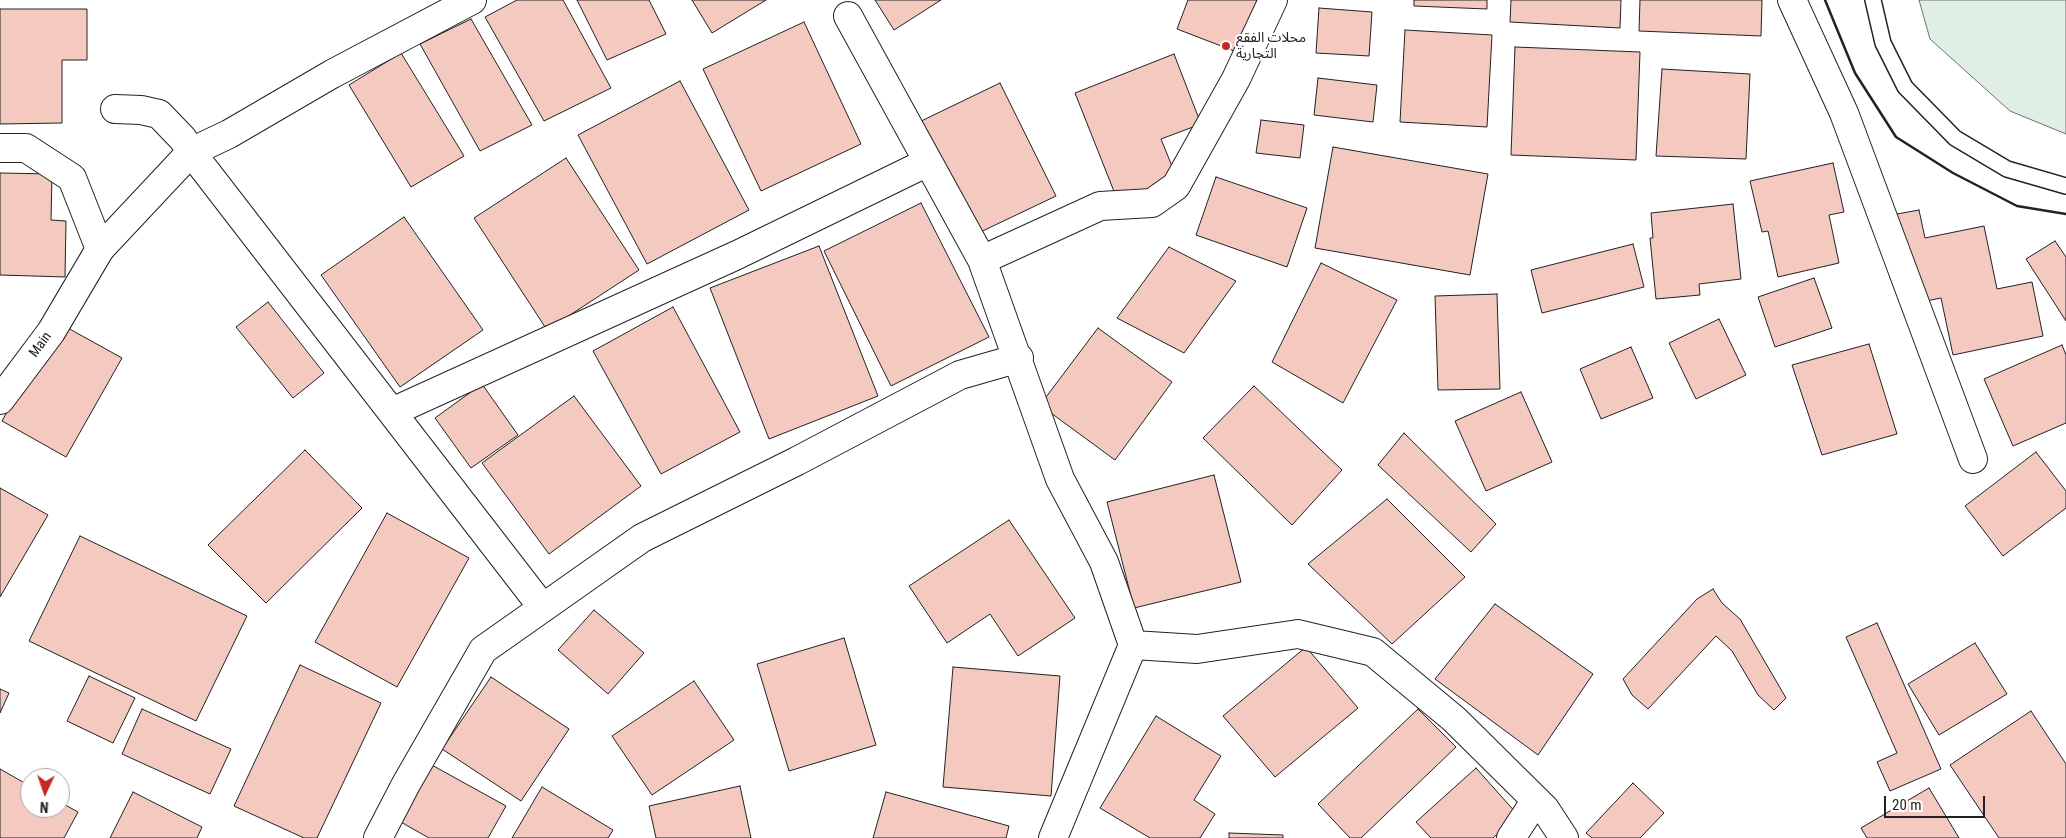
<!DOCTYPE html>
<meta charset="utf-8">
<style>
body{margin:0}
#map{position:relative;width:2066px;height:838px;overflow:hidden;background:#fff;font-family:"Roboto Condensed",sans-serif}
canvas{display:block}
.north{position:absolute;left:20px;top:768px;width:50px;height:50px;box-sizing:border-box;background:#fff;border:1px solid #a7a7a7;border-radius:50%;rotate:183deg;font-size:14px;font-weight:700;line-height:20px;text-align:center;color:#222}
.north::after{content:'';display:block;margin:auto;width:18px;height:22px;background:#c62828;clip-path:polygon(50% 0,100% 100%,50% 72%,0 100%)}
.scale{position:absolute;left:1884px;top:796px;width:101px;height:22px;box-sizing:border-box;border:2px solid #222;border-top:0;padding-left:6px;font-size:15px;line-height:18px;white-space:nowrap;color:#222;-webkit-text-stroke:4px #fff;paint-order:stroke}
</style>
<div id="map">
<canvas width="2066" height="838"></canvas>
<div class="north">N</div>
<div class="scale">20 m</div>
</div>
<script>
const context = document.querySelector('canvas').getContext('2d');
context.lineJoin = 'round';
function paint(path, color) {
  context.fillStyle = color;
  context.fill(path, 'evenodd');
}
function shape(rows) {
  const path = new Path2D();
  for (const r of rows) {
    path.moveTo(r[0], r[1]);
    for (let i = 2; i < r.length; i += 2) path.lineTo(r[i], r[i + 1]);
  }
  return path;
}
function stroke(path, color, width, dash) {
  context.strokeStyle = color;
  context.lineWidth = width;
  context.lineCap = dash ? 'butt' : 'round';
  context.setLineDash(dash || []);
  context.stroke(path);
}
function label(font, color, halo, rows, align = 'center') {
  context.font = font + ' "Roboto Condensed","Noto Sans Arabic",sans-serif';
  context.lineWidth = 4;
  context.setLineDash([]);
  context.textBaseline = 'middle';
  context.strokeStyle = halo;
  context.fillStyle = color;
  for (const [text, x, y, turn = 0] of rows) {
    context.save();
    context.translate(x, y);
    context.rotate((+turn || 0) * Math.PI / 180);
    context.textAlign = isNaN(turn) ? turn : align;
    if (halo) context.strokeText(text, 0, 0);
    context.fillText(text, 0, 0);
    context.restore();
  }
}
const green = shape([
 [1919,0,2066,0,2066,134,2010,111,1930,39,1919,0]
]);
paint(green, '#e0efe3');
stroke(green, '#6f6f6f', 1);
const building = shape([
 [517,0,563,0,611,88,544,121,485,17,517,0],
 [577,0,649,0,666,34,607,60,577,0],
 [692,0,766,0,712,33,692,0],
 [875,0,941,0,894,30,875,0],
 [1188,0,1263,0,1242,54,1177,29,1188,0],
 [1414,0,1487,0,1487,9,1414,6,1414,0],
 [1511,0,1621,0,1620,28,1510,22,1511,0],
 [1640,0,1762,0,1761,36,1639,31,1640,0],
 [1319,8,1372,12,1369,56,1316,53,1319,8],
 [0,9,87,9,87,60,62,60,62,123,0,124,0,9],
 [471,19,532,125,480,151,420,44,471,19],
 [804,22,861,144,761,191,703,69,804,22],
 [1405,30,1492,35,1487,127,1400,122,1405,30],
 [1515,47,1640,52,1636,160,1511,155,1515,47],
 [401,53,464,156,411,187,349,85,401,53],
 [1174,54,1201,124,1161,139,1178,181,1119,204,1075,93,1174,54],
 [1662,69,1750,74,1746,159,1656,156,1662,69],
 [1318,78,1377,85,1373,122,1314,115,1318,78],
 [680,81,749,210,647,264,578,135,680,81],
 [1000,83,1056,196,970,237,915,124,1000,83],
 [1261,120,1304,125,1300,158,1256,153,1261,120],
 [1333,147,1488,174,1470,275,1315,248,1333,147],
 [566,158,639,270,547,330,474,218,566,158],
 [1833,163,1844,212,1829,215,1839,263,1778,277,1768,231,1762,232,1750,181,1833,163],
 [0,173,52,174,51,220,66,221,65,277,0,275,0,173],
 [1216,177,1307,208,1287,267,1196,235,1216,177],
 [921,203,989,337,891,386,824,251,921,203],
 [1733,204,1741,279,1699,284,1700,295,1656,299,1650,238,1653,238,1651,213,1733,204],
 [1919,210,1925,238,1984,226,1997,289,2032,282,2043,336,1953,355,1941,298,1916,303,1897,214,1919,210],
 [404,217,483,330,400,387,321,275,404,217],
 [2055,241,2066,257,2066,321,2026,259,2055,241],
 [1633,244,1644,287,1542,313,1531,270,1633,244],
 [819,246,878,396,769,439,710,288,819,246],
 [1169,247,1236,281,1184,353,1117,318,1169,247],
 [1321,263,1397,300,1343,403,1272,362,1321,263],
 [1814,278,1832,328,1775,347,1758,297,1814,278],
 [1497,294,1500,389,1438,390,1435,296,1497,294],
 [268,302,324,373,293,398,236,327,268,302],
 [673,307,740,432,661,474,593,351,673,307],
 [1719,319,1746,375,1696,399,1669,343,1719,319],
 [57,322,122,358,66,457,2,421,57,322],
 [1098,328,1172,382,1115,460,1040,405,1098,328],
 [1869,344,1897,434,1822,455,1792,365,1869,344],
 [2062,345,2066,355,2066,423,2013,446,1984,379,2062,345],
 [1631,347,1653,398,1601,419,1580,369,1631,347],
 [482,384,518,435,471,468,435,418,482,384],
 [1254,386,1342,470,1292,525,1203,438,1254,386],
 [1521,392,1552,462,1486,491,1455,421,1521,392],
 [574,396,641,486,549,554,482,463,574,396],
 [1404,433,1496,524,1471,552,1378,465,1404,433],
 [305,450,362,508,266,603,208,545,305,450],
 [2036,452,2066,491,2066,508,2003,556,1965,506,2036,452],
 [1214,475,1241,582,1134,608,1107,502,1214,475],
 [0,488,48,515,0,597,0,488],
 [1387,499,1465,577,1392,644,1308,564,1387,499],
 [387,513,469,558,397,687,315,642,387,513],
 [1009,520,1075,618,1018,656,990,614,947,643,909,586,1009,520],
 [80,536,247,616,196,721,29,641,80,536],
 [1713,589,1722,603,1740,619,1786,698,1774,710,1758,695,1732,651,1716,636,1648,709,1632,695,1623,679,1697,599,1713,589],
 [1495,604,1593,674,1538,755,1435,679,1495,604],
 [594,610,644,653,608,694,558,650,594,610],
 [1877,623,1941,769,1890,791,1877,762,1897,753,1846,637,1877,623],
 [844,638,876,745,789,771,757,664,844,638],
 [1975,643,2007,694,1939,735,1908,684,1975,643],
 [1306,647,1358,708,1275,777,1223,716,1306,647],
 [300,665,381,703,317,838,304,838,234,806,300,665],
 [953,667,1060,676,1051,796,943,787,953,667],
 [89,676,135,698,113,743,67,721,89,676],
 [491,677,569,729,521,801,442,749,491,677],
 [694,681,734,740,652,795,612,736,694,681],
 [0,689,9,693,0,713,0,689],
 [142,709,231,749,210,794,122,754,142,709],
 [1418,709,1456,747,1361,838,1350,838,1318,804,1418,709],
 [2031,711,2066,764,2066,838,1999,838,1950,765,2031,711],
 [1156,716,1221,756,1194,800,1215,814,1200,838,1150,838,1100,808,1156,716],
 [430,764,506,806,488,838,429,838,399,821,430,764],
 [1476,768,1518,815,1493,838,1431,838,1416,822,1476,768],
 [0,769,30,786,30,808,60,808,60,802,78,812,64,838,0,838,0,769],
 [1633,783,1664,813,1640,838,1592,838,1586,833,1633,783],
 [740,786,751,838,656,838,649,806,740,786],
 [542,787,613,830,608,838,512,838,542,787],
 [1929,788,1959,838,1867,838,1861,828,1929,788],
 [133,792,202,827,197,838,110,838,133,792],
 [886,792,1009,826,1006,838,873,838,886,792],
 [1229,833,1283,835,1283,838,1229,838,1229,833]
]);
paint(building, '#f3c9c0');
stroke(building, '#222', 1);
const service = shape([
 [1873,0,1883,43,1905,87,1955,138,2007,169,2066,186]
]);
const minor = shape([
 [1792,0,1844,113,1973,459],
 [848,16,982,260,1060,479,1104,562,1133,645,1197,649,1298,634,1373,652,1454,719,1545,809,1564,838],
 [115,109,141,110,159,114,183,139,191,152,543,608],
 [100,249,191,152,229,134,332,74,472,0],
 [982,260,1100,206,1152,203,1176,186,1236,79,1273,0],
 [392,412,737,255,928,162],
 [378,838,406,784,483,650,642,538,797,461,960,375,1019,358],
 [1053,838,1133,645],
 [1511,838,1536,800]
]);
const tertiary = shape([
 [0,148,26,148,72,178,100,249,51,332,0,400]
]);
stroke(service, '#222', 18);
stroke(minor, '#222', 30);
stroke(tertiary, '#222', 30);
stroke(service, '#fff', 15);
stroke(minor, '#fff', 28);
stroke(tertiary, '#fff', 28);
stroke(shape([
 [1825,0,1855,73,1896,137,1953,173,2017,206,2066,214]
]), '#222', 2.5);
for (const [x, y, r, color] of [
 [1226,46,5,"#c62828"]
]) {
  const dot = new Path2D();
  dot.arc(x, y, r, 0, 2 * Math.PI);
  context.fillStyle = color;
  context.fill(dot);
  stroke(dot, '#fff', 2);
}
label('14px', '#222', '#fff', [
 ["محلات الفقع",1236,38],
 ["التجارية",1236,54]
], 'left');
label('14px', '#222', '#fff', [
 ["Main",41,345,-54]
]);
</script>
